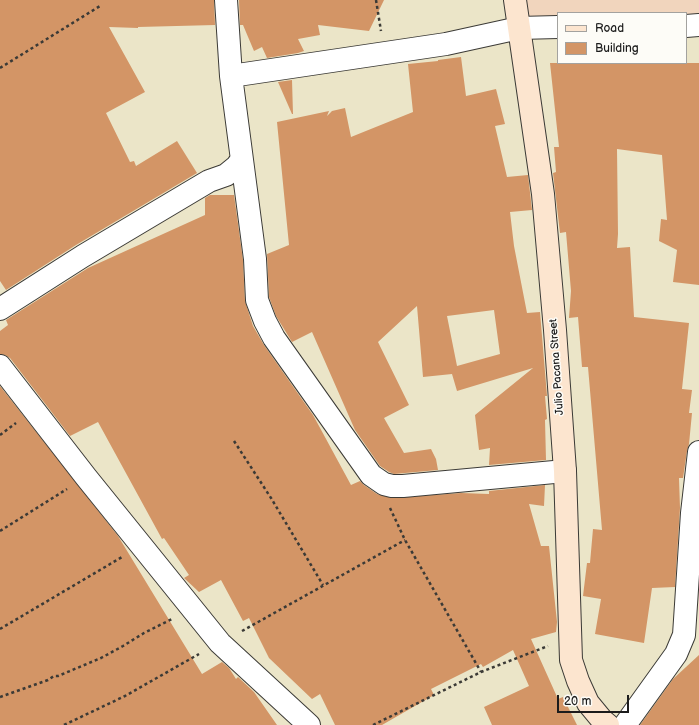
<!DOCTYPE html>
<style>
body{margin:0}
#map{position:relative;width:699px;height:725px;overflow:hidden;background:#ebe5c8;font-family:"Balsamiq Sans",sans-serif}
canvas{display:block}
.legend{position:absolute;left:557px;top:12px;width:130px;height:52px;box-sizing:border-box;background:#fdfcf7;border:1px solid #a3a29f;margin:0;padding:5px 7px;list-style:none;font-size:12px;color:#1c1c1c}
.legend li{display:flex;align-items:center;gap:8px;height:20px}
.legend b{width:20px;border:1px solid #a3a29f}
.scale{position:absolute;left:557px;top:695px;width:72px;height:18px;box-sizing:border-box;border:2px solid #1c1c1c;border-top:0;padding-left:5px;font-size:12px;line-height:14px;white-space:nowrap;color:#1c1c1c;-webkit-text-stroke:3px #fdfcf7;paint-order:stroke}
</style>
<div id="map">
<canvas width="699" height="725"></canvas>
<ul class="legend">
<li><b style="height:5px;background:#fce5cf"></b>Road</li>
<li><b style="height:11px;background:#d39566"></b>Building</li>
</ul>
<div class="scale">20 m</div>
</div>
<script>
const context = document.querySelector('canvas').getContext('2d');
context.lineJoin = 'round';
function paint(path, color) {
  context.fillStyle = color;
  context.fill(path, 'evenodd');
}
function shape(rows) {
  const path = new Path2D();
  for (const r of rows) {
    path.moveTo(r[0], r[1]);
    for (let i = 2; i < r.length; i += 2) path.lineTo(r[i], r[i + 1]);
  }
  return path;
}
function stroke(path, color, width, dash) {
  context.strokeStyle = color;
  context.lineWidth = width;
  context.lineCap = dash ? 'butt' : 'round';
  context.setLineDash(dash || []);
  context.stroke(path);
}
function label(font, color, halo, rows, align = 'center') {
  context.font = font + ' "Balsamiq Sans",sans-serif';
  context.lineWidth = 3;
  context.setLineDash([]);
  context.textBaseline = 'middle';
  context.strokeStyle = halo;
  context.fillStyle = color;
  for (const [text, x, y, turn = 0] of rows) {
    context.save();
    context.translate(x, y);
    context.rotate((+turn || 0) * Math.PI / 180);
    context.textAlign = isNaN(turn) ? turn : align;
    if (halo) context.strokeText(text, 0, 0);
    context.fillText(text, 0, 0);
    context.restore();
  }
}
paint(shape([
 [524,0,699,0,699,14,686,15,686,13,558,13,558,22,526,24]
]), '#f1d5bd');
paint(shape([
 [0,0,214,0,215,25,138,27,138,28,109,27,145,92,106,113,130,162,134,161,136,166,177,141,197,173,76,245,6,290,0,281],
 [239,0,384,0,369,31,318,25,320,35,298,39,304,51,298,53,267,58,262,47,254,51,243,25,240,25],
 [461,57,466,96,496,89,505,124,495,126,507,177,528,175,532,210,510,212,514,246,527,313,540,312,547,396,545,396,547,419,545,420,546,460,489,465,490,448,479,450,475,415,533,368,457,391,452,374,423,377,417,306,378,342,409,405,384,418,404,453,431,449,436,459,438,470,394,474,389,472,380,466,355,430,312,332,292,342,276,316,269,297,267,254,289,245,277,122,329,111,327,116,332,111,345,108,351,137,413,112,408,64,438,61,438,60],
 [494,310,500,354,457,366,447,316],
 [550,63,699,63,699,285,673,282,677,250,659,241,661,219,667,220,662,155,617,149,618,234,617,248,630,247,634,317,689,323,682,389,692,390,689,413,692,413,689,444,687,451,683,478,679,478,680,508,675,587,652,588,644,643,595,634,601,599,583,596,587,563,590,563,593,529,602,530,588,367,582,367,578,317,569,318,571,291,566,232,560,233,553,173,556,172,554,147,559,147],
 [292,80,293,114,292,114,278,82],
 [210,195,234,195,243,260,245,301,253,326,264,345,313,415,351,485,360,481,364,485,377,494,392,498,461,493,489,494,489,491,545,485,544,506,529,504,541,546,549,546,557,622,556,632,531,639,558,699,563,697,577,725,492,725,484,707,529,686,513,650,483,667,481,664,431,689,434,695,382,725,335,725,320,694,312,699,269,658,249,618,243,621,221,580,199,592,184,578,189,575,164,538,162,539,98,422,70,436,10,358,5,355,0,354,0,331,8,325,6,320,88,268,205,215,205,198],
 [0,386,118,536,202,674,222,662,229,668,236,679,238,677,254,692,277,725,0,725],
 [699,655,699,725,640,725,673,679]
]), '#d39566');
const street = shape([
 [226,0,231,76,255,259,257,300,265,321,274,338,371,475,384,484,392,486,403,486,565,471],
 [686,26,699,25],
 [231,76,446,44,519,28,558,27],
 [0,309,83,256,209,181,226,175,237,166,241,160],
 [0,366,86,477,220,643,309,725],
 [699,452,692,513,699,513],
 [625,725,676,654,684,635,692,513]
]);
const secondary = shape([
 [515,0,543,194,555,330,565,471,571,660,578,681,588,703,602,720,608,725]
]);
stroke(street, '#3b3a36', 24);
stroke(secondary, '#3b3a36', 24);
stroke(shape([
 [376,0,381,31],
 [0,68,100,6],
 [0,435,16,423],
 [234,441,271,498,323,585],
 [390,508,405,540,481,672],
 [0,531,67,489],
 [0,629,122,557],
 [242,631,405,540],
 [0,697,48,680,54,676,58,676,101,658,123,646,144,633,172,619],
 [64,725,125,696,199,654],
 [373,725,481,672,548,646]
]), '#3b3a36', 2.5, [3, 3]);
stroke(street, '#fff', 22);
stroke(secondary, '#fce5cf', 22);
label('11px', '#1c1c1c', '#fdfcf7', [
 ["Julio Pacana Street",557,367,-94]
]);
</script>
